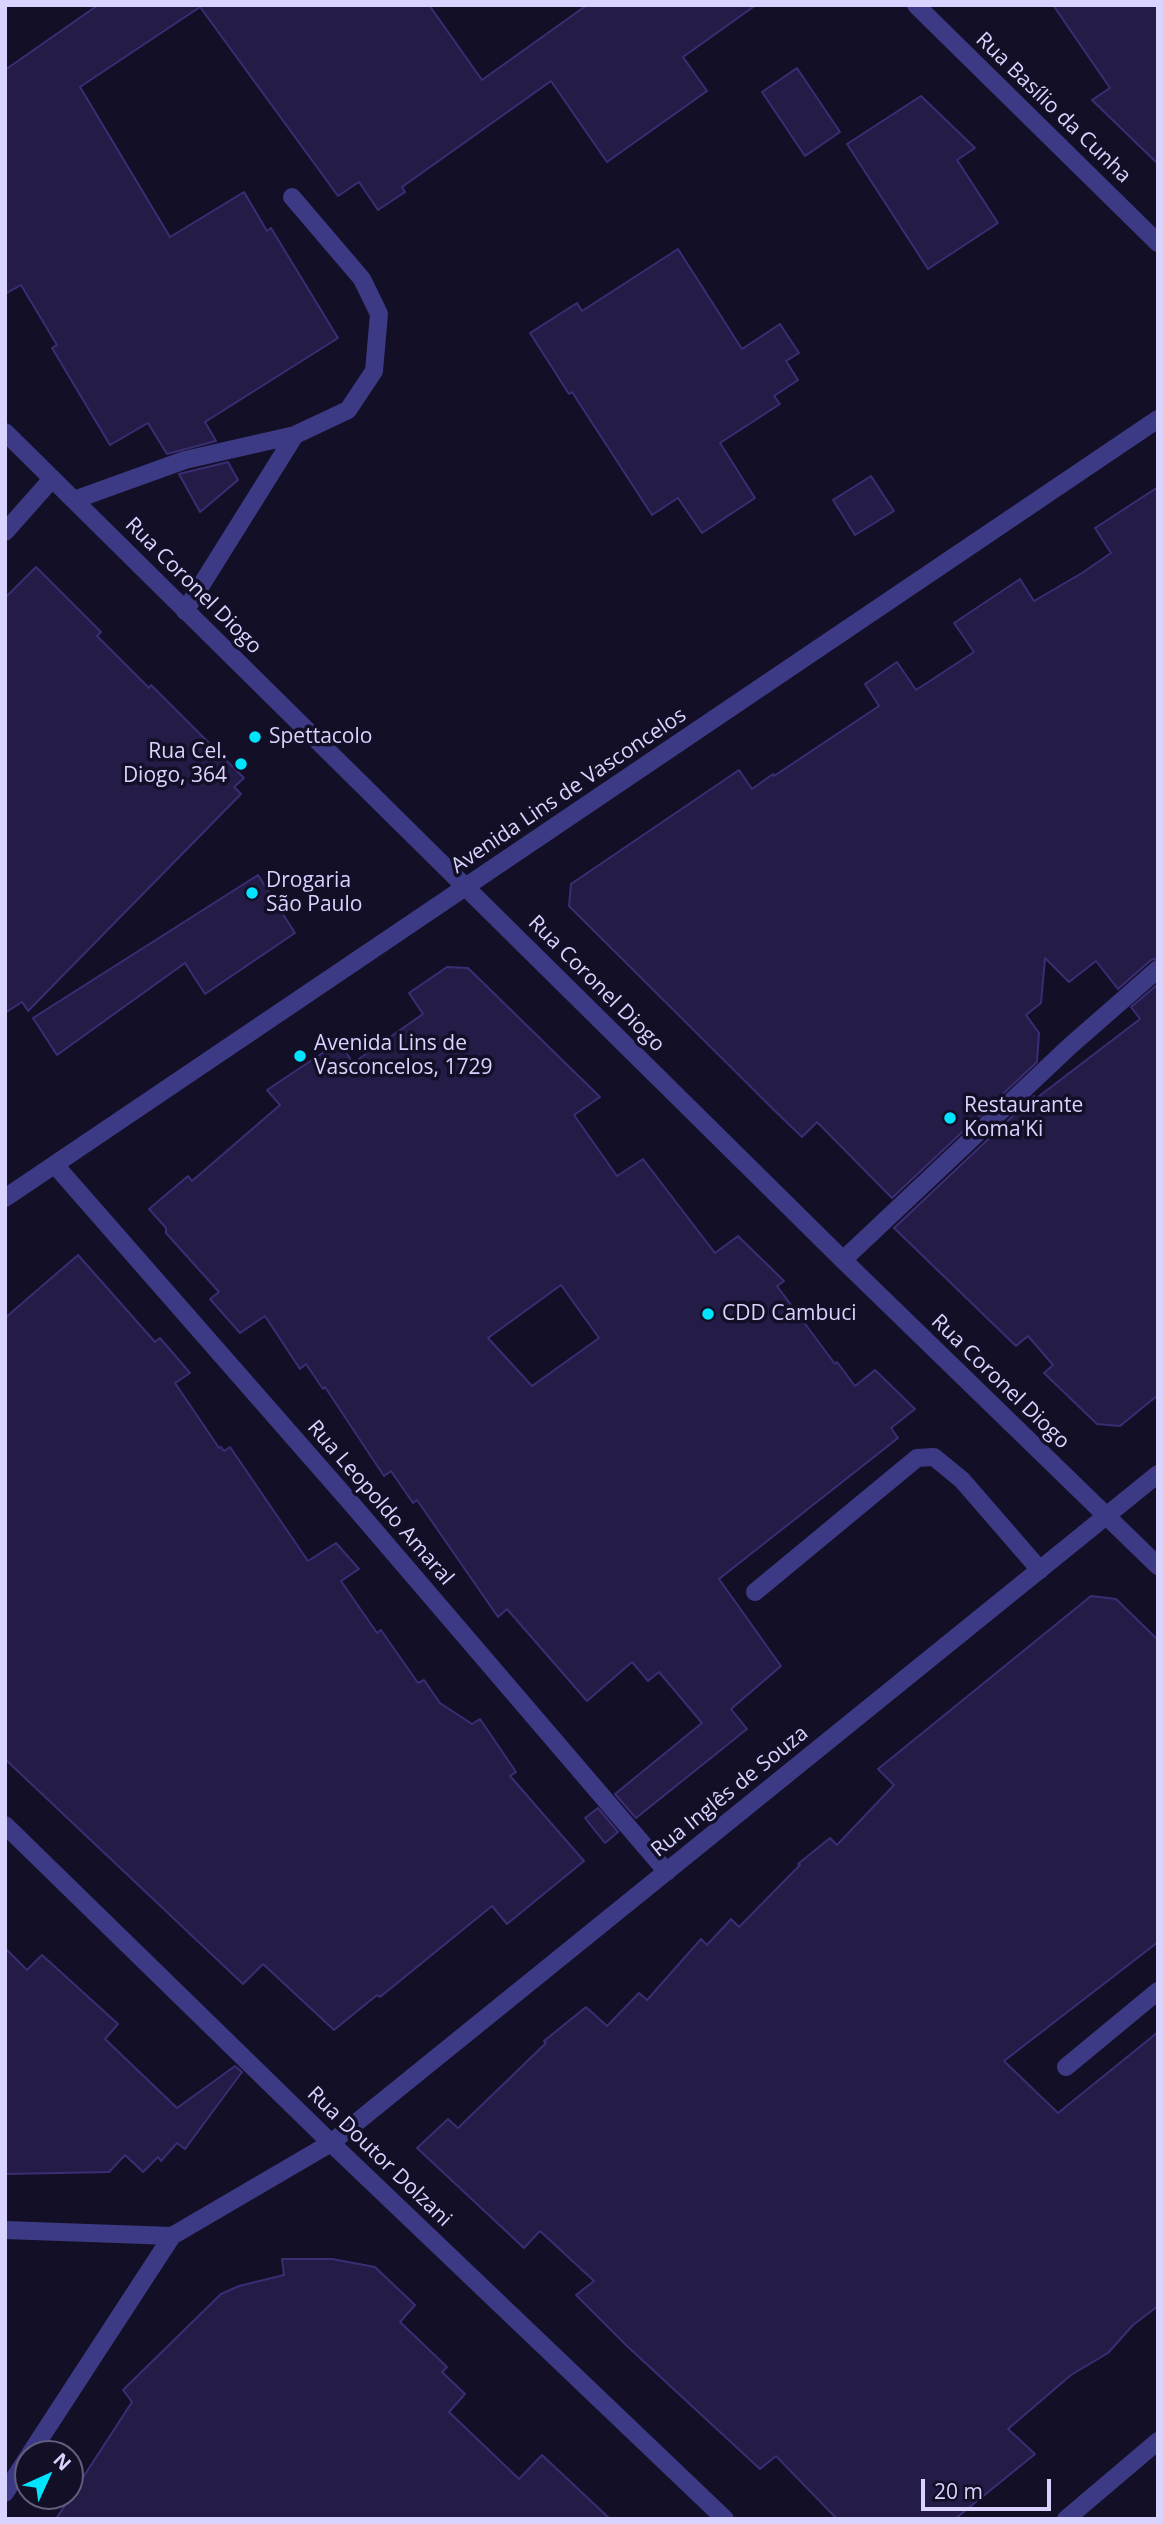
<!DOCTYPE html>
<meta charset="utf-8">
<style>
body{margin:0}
#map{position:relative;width:1163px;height:2524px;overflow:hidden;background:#130f26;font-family:"Open Sans",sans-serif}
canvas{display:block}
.frame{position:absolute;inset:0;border:7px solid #d9d4ff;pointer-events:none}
.north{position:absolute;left:14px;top:2440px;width:70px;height:70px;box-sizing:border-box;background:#130f26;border:2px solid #625e7d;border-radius:50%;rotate:45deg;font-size:19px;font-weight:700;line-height:28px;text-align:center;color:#d9d4ff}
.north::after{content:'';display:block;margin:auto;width:24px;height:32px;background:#00e5ff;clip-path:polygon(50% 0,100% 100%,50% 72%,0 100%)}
.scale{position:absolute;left:921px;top:2479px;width:130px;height:32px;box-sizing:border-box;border:4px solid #d9d4ff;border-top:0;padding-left:9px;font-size:21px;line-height:24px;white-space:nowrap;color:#d9d4ff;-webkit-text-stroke:5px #130f26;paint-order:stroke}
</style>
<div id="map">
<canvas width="1163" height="2524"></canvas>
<div class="frame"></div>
<div class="north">N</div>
<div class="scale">20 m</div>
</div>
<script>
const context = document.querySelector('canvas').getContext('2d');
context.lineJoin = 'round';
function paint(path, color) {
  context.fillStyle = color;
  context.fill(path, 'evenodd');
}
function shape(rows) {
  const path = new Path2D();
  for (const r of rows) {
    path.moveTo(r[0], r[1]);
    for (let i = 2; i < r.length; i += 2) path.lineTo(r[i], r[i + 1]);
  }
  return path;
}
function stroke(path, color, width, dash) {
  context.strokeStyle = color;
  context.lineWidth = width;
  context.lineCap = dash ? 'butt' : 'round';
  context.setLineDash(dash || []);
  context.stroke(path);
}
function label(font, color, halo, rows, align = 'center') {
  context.font = font + ' "Open Sans",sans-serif';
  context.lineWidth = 7;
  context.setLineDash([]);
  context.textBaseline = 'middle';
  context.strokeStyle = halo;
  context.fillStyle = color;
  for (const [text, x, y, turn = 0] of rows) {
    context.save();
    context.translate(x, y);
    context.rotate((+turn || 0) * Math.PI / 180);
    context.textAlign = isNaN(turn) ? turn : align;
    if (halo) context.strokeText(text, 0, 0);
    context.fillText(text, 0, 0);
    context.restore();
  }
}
const building = shape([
 [98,5,429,5,482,80,587,5,756,5,683,57,707,91,607,162,551,81,402,187,405,192,378,210,359,182,338,196,200,7,80,87,170,237,244,192,267,231,271,228,338,338,205,422,216,441,167,454,148,423,110,445,52,348,57,345,21,285,5,294,5,70,98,5],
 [1053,5,1158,5,1158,164,1092,100,1110,88,1053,5],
 [797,68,840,132,805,156,762,92,797,68],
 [921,96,975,148,957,160,998,223,928,269,847,144,921,96],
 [678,249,742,349,780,324,799,353,786,361,798,380,774,396,780,404,720,443,755,498,702,533,678,498,652,515,572,392,569,394,530,333,577,303,582,311,678,249],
 [228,462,238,480,200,512,179,474,228,462],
 [871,476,894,511,855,535,833,500,871,476],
 [1158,487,1158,958,1151,960,1118,989,1096,961,1069,982,1045,958,1041,1003,1026,1015,1039,1033,1037,1062,892,1198,817,1122,802,1137,774,1110,569,906,571,884,739,770,752,789,773,774,774,776,879,706,865,684,897,662,916,690,974,652,954,623,1020,579,1034,601,1082,573,1111,553,1095,528,1158,487],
 [36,567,101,632,97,636,149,688,151,685,244,778,234,787,241,794,28,1011,22,1002,5,1013,5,598,36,567],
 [258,875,295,933,205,994,185,963,57,1055,33,1018,258,875],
 [447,967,468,968,600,1097,574,1115,617,1176,643,1159,715,1253,738,1236,784,1281,777,1286,835,1364,837,1362,855,1386,875,1370,915,1409,891,1428,898,1438,719,1579,781,1666,731,1709,747,1729,636,1818,615,1794,702,1723,659,1672,648,1681,632,1662,587,1701,507,1609,498,1617,417,1500,413,1503,391,1471,384,1476,325,1387,323,1389,306,1364,300,1369,265,1316,240,1333,210,1299,219,1292,166,1233,166,1228,149,1209,188,1176,192,1181,280,1105,267,1090,339,1042,353,1063,423,1014,409,993,447,967],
 [561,1285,599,1338,532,1386,488,1338,561,1285],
 [1158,984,1158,1395,1120,1426,1097,1424,1044,1373,1053,1365,1028,1336,1016,1346,894,1228,1034,1096,1034,1100,1140,1019,1131,1007,1158,984],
 [78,1255,155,1342,160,1338,190,1373,175,1383,219,1448,221,1447,224,1451,230,1447,308,1561,336,1543,359,1569,341,1581,377,1633,381,1630,418,1683,424,1680,440,1703,472,1724,480,1719,516,1772,510,1776,584,1861,507,1924,492,1906,380,1997,377,1995,334,2030,263,1964,243,1984,5,1759,5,1318,78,1255],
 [1091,1596,1116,1599,1158,1640,1158,1942,1004,2061,1058,2113,1158,2032,1158,2306,1133,2325,1108,2353,1071,2375,1008,2429,1035,2454,955,2519,837,2519,776,2456,760,2469,627,2346,576,2295,594,2281,540,2231,524,2248,417,2148,448,2119,458,2128,546,2043,544,2041,586,2007,607,2026,639,1993,647,2000,701,1939,707,1945,731,1919,739,1927,800,1865,798,1864,830,1838,837,1845,894,1785,878,1769,1091,1596],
 [598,1808,618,1832,605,1843,585,1818,598,1808],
 [5,1948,27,1970,42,1955,118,2024,105,2039,177,2108,235,2066,242,2072,185,2149,177,2143,161,2161,158,2157,143,2172,125,2155,109,2172,6,2174,5,1948],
 [282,2259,332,2259,375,2267,415,2305,400,2322,447,2367,442,2372,465,2394,449,2412,519,2479,542,2455,610,2519,56,2519,132,2402,123,2390,221,2294,239,2286,284,2275,282,2259]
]);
paint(building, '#241b47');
stroke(building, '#3b2d73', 2);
stroke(shape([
 [74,500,185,460,295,435,348,410,374,371,379,314,362,279,292,197],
 [185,611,295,435],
 [755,1592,917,1458,934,1457,962,1480,1040,1570]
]), '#3d3a85', 18);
stroke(shape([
 [5,532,52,479],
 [55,1165,351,1503,667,1872],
 [843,1260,1070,1046,1158,969],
 [5,1825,331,2143,725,2519],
 [1066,2067,1158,1991],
 [5,2230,172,2236,331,2143,1158,1474],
 [30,2454,172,2236],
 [5,2493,28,2457],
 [1066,2519,1158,2441]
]), '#3d3a85', 18);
stroke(shape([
 [916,5,1158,243],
 [5,432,843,1260,1158,1566],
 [5,1198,1158,419]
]), '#3d3a85', 18);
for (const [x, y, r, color] of [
 [255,737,7,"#00e5ff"],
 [241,764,7,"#00e5ff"],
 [252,893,7,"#00e5ff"],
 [300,1056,7,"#00e5ff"],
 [950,1118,7,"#00e5ff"],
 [708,1314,7,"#00e5ff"]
]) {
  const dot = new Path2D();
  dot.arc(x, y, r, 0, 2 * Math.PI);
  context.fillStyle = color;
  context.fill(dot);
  stroke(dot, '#130f26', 2.5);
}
label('21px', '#d9d4ff', '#130f26', [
 ["Rua Basílio da Cunha",1053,108,44],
 ["Rua Coronel Diogo",193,586,45],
 ["Avenida Lins de Vasconcelos",569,791,-34],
 ["Rua Coronel Diogo",596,984,45],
 ["Rua Coronel Diogo",1000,1382,44],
 ["Rua Leopoldo Amaral",380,1503,49],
 ["Rua Inglês de Souza",730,1792,-39],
 ["Rua Doutor Dolzani",379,2157,44]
]);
label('21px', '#d9d4ff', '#130f26', [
 ["Spettacolo",269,737],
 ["Rua Cel.",227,752,"right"],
 ["Diogo, 364",227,776,"right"],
 ["Drogaria",266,881],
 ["São Paulo",266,905],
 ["Avenida Lins de",314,1044],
 ["Vasconcelos, 1729",314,1068],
 ["Restaurante",964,1106],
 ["Koma'Ki",964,1130],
 ["CDD Cambuci",722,1314]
], 'left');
</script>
